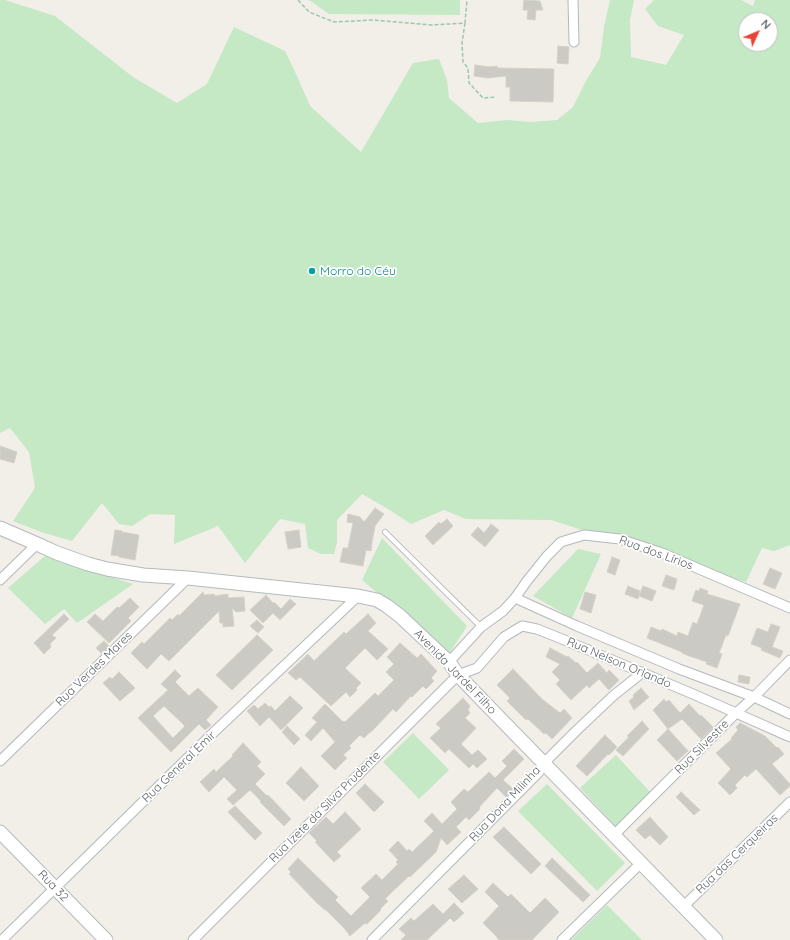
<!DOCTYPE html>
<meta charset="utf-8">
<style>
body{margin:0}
#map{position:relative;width:790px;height:940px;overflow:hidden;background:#f1efe8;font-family:Quicksand,sans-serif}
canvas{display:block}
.north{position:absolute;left:738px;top:12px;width:40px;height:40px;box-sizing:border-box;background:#fff;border:1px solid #bfc1c3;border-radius:50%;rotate:46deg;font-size:11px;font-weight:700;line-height:16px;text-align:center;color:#5f6368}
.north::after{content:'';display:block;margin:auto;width:14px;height:18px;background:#ea4335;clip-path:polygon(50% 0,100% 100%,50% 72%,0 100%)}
</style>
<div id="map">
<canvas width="790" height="940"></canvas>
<div class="north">N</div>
</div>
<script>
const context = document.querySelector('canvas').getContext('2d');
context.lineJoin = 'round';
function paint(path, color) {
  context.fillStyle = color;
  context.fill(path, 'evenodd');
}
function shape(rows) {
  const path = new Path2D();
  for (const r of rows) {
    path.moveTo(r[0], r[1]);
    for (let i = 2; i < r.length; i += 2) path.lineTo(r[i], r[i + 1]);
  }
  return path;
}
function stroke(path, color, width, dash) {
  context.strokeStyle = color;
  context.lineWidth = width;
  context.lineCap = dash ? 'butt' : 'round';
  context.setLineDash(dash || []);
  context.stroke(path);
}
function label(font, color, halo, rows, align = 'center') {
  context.font = font + ' Quicksand,sans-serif';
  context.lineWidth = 3.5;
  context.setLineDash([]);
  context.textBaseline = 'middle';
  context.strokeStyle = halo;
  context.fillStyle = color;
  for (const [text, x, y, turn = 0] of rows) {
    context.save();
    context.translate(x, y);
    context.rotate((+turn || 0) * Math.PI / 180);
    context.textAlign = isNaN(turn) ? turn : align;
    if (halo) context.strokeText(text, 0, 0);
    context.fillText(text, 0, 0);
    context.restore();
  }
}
paint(shape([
 [0,0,5,0,55,16,133,77,177,103,207,84,234,27,285,51,297,76,310,106,361,152,413,63,439,59,447,80,449,98,478,123,507,120,531,122,557,120,573,107,587,79,600,58,604,27,610,0,634,0,630,20,631,57,666,65,684,35,658,26,645,9,654,0,741,0,753,6,755,0,790,0,790,545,774,551,762,548,746,582,700,568,551,520,466,519,444,510,411,524,388,509,362,494,337,520,337,542,334,554,321,554,308,548,305,524,280,519,245,563,218,526,174,544,175,515,150,514,132,526,119,524,102,503,72,541,41,532,13,521,35,488,29,452,10,428,0,433],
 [746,20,770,20,770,44,746,44],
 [309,0,460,0,460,15,329,14],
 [382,538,467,626,449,654,362,580],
 [578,549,601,554,572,618,533,596],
 [45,556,133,584,77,623,64,609,45,624,8,588],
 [413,733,449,770,419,799,383,762],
 [616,755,651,793,616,827,580,788],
 [547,784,625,863,597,891,518,811],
 [607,905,642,940,571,940]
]), '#c5e8c5');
const building = shape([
 [524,0,540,1,543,10,536,10,535,20,527,19,528,10,523,10,524,0],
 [558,46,569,47,568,64,557,63,558,46],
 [475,65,490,67,497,66,497,68,554,69,553,102,510,101,510,87,506,87,506,76,488,78,474,76,475,65],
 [0,446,17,452,14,463,0,459,0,446],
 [375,508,384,514,375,526,372,542,371,551,366,550,363,566,340,562,343,548,348,548,353,523,347,522,348,514,360,517,364,522,375,508],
 [447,519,453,526,433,545,425,536,439,522,441,524,447,519],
 [491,524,499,530,485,547,471,535,478,527,484,533,491,524],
 [115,530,122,531,122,532,139,535,135,560,119,557,119,556,111,555,115,530],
 [299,530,301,547,288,549,285,532,299,530],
 [612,557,620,560,615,575,607,572,612,557],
 [770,568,782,573,775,589,763,584,770,568],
 [666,575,677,579,674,590,662,586,666,575],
 [628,586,640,591,638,599,625,594,628,586],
 [643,586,656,591,652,601,639,596,643,586],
 [700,588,708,591,707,594,740,604,728,636,726,635,719,653,722,654,717,668,706,664,707,662,689,656,682,653,682,652,647,638,651,627,661,631,662,629,677,636,678,632,688,636,693,622,697,624,704,605,692,601,696,590,699,591,700,588],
 [203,592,204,595,214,594,215,596,228,594,228,598,244,597,245,611,236,612,232,608,234,626,223,627,223,623,220,623,219,611,169,661,161,654,147,669,131,653,142,642,144,644,170,618,172,620,178,614,179,616,203,592],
 [585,592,596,595,591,613,580,609,585,592],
 [266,595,273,603,274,602,281,609,290,599,296,604,280,620,273,613,263,623,250,610,266,595],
 [130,598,139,607,128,618,131,621,109,643,87,622,95,614,103,621,117,607,119,608,130,598],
 [64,614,69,619,52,635,56,638,50,644,51,647,44,654,34,643,64,614],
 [368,614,376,623,368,631,388,649,377,660,365,648,345,668,361,683,356,688,357,690,350,697,346,692,331,706,300,677,296,680,288,673,308,654,314,661,344,632,346,634,368,614],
 [257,620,264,627,258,633,250,626,257,620],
 [771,624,780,627,772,647,783,651,780,658,761,650,762,648,751,644,757,628,768,632,771,624],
 [257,635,273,650,232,690,216,675,257,635],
 [104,641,109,646,102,654,96,648,104,641],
 [400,643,417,658,421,654,437,671,431,678,434,681,426,689,423,686,412,697,411,696,396,712,393,709,371,732,370,732,364,738,360,735,349,746,351,748,343,755,347,758,335,770,321,756,335,742,323,728,311,741,305,735,317,722,312,718,325,704,343,722,344,721,345,722,375,693,378,696,394,680,386,672,394,664,387,657,400,643],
 [550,648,567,657,568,656,576,663,577,662,587,673,598,663,607,673,609,670,619,680,609,690,599,679,589,688,587,685,571,700,556,684,560,680,552,672,560,664,546,657,550,648],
 [513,669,542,699,560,713,564,709,572,718,552,739,546,733,544,734,528,719,526,720,507,701,510,698,497,685,513,669],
 [175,670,181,676,175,682,189,696,198,688,218,707,206,720,211,725,205,730,199,724,171,752,138,718,168,690,161,684,175,670],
 [164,706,185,726,173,738,153,716,164,706],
 [119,672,135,688,120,701,103,683,110,677,112,679,119,672],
 [739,675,750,677,749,684,738,682,739,675],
 [641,688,649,697,634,710,629,701,634,697,633,695,641,688],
 [290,696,303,708,281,730,269,717,260,726,247,711,254,705,258,709,265,703,269,707,271,706,275,711,290,696],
 [463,698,470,706,468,710,470,713,465,718,476,728,461,744,472,755,478,750,487,759,477,768,473,764,469,768,449,749,445,753,430,738,441,728,436,724,463,698],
 [664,699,666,702,669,700,680,713,689,704,700,716,701,715,713,727,701,739,682,719,668,729,653,710,664,699],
 [642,721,649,729,623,756,616,750,629,737,627,736,642,721],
 [740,723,765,736,777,748,778,747,784,754,772,764,790,784,790,786,780,795,756,769,747,777,745,775,735,785,737,788,730,795,718,783,731,769,716,753,732,739,731,738,738,730,736,727,740,723],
 [287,726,300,739,294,745,282,732,287,726],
 [668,729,688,751,677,761,657,740,668,729],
 [605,735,617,747,609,755,608,754,587,776,576,766,605,735],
 [243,743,261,762,257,766,265,774,255,784,267,796,268,795,291,819,284,826,260,802,261,801,250,790,233,805,227,799,237,790,224,777,209,792,200,782,214,769,216,772,233,756,232,755,243,743],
 [514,749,524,759,503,780,513,789,506,797,497,788,482,804,479,808,480,809,469,820,466,817,456,827,461,832,447,845,441,838,436,852,410,877,409,876,393,891,385,899,388,901,380,909,381,910,367,924,365,923,350,936,344,928,326,910,325,910,317,903,289,874,291,872,288,869,298,858,338,897,335,900,351,916,370,897,361,888,376,874,382,880,398,864,396,862,398,860,389,850,398,841,407,851,409,849,412,852,434,831,424,821,432,813,442,824,457,809,451,802,464,789,468,792,489,772,495,778,507,766,502,761,514,749],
 [301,767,319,786,304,801,286,783,301,767],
 [365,784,384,802,374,812,356,793,365,784],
 [681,792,700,810,694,815,676,797,681,792],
 [235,806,262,833,255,840,228,812,235,806],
 [345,812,361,829,337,852,341,856,334,862,315,842,317,841,309,833,326,817,333,824,345,812],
 [650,817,668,837,660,845,650,835,645,839,636,830,650,817],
 [504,827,541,864,531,874,493,837,504,827],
 [552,858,590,895,583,902,545,866,552,858],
 [464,875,478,889,462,903,448,889,464,875],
 [493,883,508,897,511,894,530,913,545,898,559,912,532,940,499,940,495,935,483,923,499,906,485,892,493,883],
 [454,903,464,913,454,922,450,918,427,940,401,940,406,935,399,929,411,918,414,921,433,904,443,914,454,903]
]);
paint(building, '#cccac5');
stroke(building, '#d6d1c6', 1);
const lane = shape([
 [385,532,481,627]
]);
const street = shape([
 [573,0,574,42],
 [0,580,37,544],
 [515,598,577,626,679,669,754,697,790,714],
 [449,662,481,627,503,611,515,598,527,581,547,556,561,542,584,535,620,539,662,553,790,608],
 [0,761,188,578],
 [614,835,736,713,754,697,790,660],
 [684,906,790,802],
 [2,940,214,732,358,596],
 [193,940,458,675,477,668,504,637,522,626,537,629,562,639,693,694,790,737],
 [372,940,539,772,543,764,576,731,613,696,643,672],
 [562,940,641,863]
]);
const secondary = shape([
 [0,528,37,544,57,553,88,564,107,569,143,575,188,578,358,596,377,600,387,606,400,616,449,662,458,675,486,704,716,940],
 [0,832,106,940]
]);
stroke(lane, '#b5b8bc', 6);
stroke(street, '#b5b8bc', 11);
stroke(secondary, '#b6babf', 15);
stroke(shape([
 [298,0,309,12,334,22,373,20,432,25,465,23,467,0],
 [465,23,462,43,463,62,468,68,469,83,483,98,496,97]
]), '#9cc7a9', 1.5, [4, 2]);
stroke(lane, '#fff', 4.5);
stroke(street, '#fff', 9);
stroke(secondary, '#fff', 13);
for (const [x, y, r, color] of [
 [312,271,4,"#0f9aa8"]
]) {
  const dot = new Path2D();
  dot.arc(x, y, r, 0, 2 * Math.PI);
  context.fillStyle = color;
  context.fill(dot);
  stroke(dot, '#fff', 1.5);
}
label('12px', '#0d838f', '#fff', [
 ["Morro do Céu",320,271]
], 'left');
label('12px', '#5f6368', '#fff', [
 ["Rua dos Lírios",656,553,20],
 ["Rua Nelson Orlando",619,663,23],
 ["Rua Verdes Mares",94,669,-44],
 ["Avenida Jardel Filho",455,672,46],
 ["Rua Silvestre",702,747,-45],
 ["Rua General Emir",179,767,-44],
 ["Rua Dona Milinha",505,804,-47],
 ["Rua Izete da Silva Prudente",325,807,-45],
 ["Rua das Cerqueiras",737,854,-44],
 ["Rua 32",53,886,46]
]);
</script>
